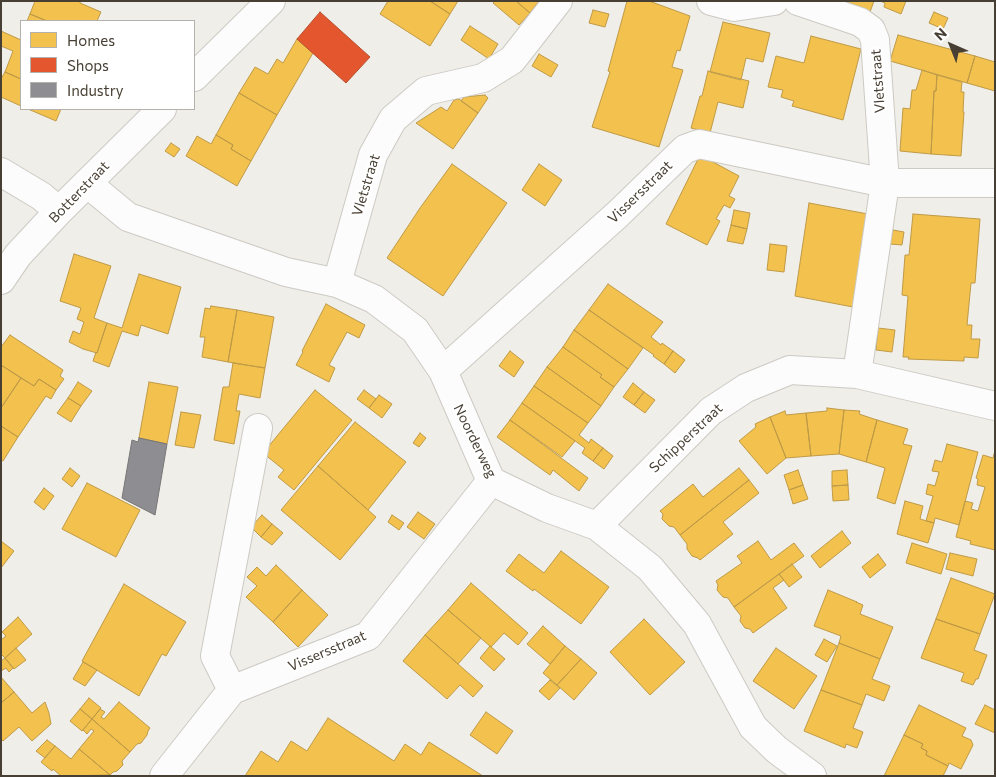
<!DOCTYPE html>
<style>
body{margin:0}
#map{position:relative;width:996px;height:777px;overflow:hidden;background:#f0eee8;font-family:Commissioner,sans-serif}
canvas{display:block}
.frame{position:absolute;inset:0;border:2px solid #473f33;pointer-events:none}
.legend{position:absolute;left:20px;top:20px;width:175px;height:90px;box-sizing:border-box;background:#fff;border:1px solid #b5b2ad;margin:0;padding:6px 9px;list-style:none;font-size:15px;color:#473f33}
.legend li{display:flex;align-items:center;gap:10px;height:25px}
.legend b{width:25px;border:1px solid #b5b2ad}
.north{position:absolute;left:926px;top:20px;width:50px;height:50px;-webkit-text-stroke:4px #fff;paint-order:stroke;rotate:316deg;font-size:14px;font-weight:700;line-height:20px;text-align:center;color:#473f33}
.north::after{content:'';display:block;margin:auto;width:18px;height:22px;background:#473f33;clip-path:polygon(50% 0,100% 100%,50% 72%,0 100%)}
</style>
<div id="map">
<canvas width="996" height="777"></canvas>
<div class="frame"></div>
<ul class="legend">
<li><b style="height:14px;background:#f2c14e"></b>Homes</li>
<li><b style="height:14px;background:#e4572e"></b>Shops</li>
<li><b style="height:14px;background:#8d8d92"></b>Industry</li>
</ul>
<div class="north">N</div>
</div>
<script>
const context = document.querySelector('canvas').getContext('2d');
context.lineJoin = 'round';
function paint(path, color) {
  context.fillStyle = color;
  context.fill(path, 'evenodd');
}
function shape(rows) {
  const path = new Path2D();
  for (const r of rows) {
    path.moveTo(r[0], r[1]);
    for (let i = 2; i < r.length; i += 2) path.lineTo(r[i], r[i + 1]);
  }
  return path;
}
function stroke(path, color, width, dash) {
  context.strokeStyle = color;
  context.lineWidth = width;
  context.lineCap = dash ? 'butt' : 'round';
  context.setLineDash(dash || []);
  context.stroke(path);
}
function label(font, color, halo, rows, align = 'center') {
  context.font = font + ' Commissioner,sans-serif';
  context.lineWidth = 5;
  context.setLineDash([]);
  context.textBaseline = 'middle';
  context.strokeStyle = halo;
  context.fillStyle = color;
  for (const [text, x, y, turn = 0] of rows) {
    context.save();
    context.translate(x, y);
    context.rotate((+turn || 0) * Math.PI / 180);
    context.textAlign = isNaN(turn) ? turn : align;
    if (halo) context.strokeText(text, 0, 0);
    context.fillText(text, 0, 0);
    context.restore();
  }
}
const homes = shape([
 [35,1,80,1,80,3,101,12,97,21,47,21,30,14,35,1],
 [388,1,430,1,450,14,430,46,380,14,388,1],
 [430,1,458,1,450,14,430,1],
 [495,1,516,1,530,13,519,25,493,3,495,1],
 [516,1,539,1,530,13,516,1],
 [627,1,649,1,690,16,680,51,677,50,672,67,683,70,659,147,592,127,610,72,608,71,627,1],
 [842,1,874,1,870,12,842,1],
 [880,1,906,1,901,14,884,7,885,3,880,1],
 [593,10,609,14,605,27,589,23,593,10],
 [934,12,948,18,943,29,929,23,934,12],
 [30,14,47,21,27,21,30,14],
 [723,22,770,33,763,62,746,58,741,80,710,72,723,22],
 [470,26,498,44,489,59,461,40,470,26],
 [1,31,21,40,21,79,5,72,13,51,1,46,1,31],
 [898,35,975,56,967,83,890,61,898,35],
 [811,36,861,49,843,120,792,106,794,101,781,97,783,90,768,87,776,56,804,63,811,36],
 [297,39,313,53,277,115,239,93,255,67,268,74,277,59,283,63,297,39],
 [539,54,558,65,551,77,532,66,539,54],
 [975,56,995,62,995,91,967,83,975,56],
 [922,70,937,75,936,91,934,91,931,154,900,151,903,108,910,109,912,90,916,90,922,70],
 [708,71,749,81,743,108,718,102,710,133,691,128,700,96,702,96,708,71],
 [5,72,21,79,21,106,1,97,1,79,5,72],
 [937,75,962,82,961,92,964,92,963,112,964,112,961,156,931,154,934,91,936,91,937,75],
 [239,93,277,115,251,161,231,149,233,145,216,135,239,93],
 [485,95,488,98,478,113,461,101,464,97,485,95],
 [459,99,478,113,453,149,416,123,441,107,447,111,454,100,459,99],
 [28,109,61,109,56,121,28,109],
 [216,135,233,145,231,149,251,161,237,186,186,156,197,136,211,144,216,135],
 [171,143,180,149,174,157,165,151,171,143],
 [700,155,739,176,729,196,735,199,730,208,724,205,716,219,720,221,707,245,666,224,700,155],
 [452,164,507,203,443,296,387,258,420,208,452,164],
 [539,164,562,180,545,206,522,190,539,164],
 [809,203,868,214,853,307,795,296,809,203],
 [734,210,750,213,747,229,731,225,734,210],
 [913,214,980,219,975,283,971,283,967,325,972,325,971,339,980,339,978,358,964,357,964,361,908,359,909,357,903,357,908,296,902,295,905,255,909,255,913,214],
 [731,225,747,229,743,244,727,241,731,225],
 [893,230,904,232,902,245,890,244,893,230],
 [770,244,787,246,784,272,767,270,770,244],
 [74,254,111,266,94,318,107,323,97,353,83,349,69,342,73,331,80,334,84,322,77,319,81,308,60,301,74,254],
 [139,274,181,287,168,334,141,325,138,336,122,331,109,367,93,361,96,352,97,353,107,323,122,328,139,274],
 [608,284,663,322,651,337,661,345,662,343,673,351,664,364,653,356,654,355,589,310,608,284],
 [326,304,365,325,359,338,347,332,329,365,335,368,329,382,296,365,303,352,302,351,326,304],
 [211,306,237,310,228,362,202,357,205,337,200,337,205,308,210,309,211,306],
 [237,310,274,317,265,368,228,362,237,310],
 [589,310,643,348,628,369,574,330,589,310],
 [878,328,895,330,892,352,876,350,878,328],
 [574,330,628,369,614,387,600,377,602,375,563,347,574,330],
 [10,335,63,370,60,376,64,379,56,390,39,379,34,386,1,365,1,347,10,335],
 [563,347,602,375,600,377,614,387,601,406,547,367,563,347],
 [510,351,524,362,514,377,499,366,510,351],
 [673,351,685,360,675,373,664,364,673,351],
 [233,363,265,368,260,398,239,394,236,411,240,411,234,444,214,440,223,387,229,387,233,363],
 [1,365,21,378,1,408,1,365],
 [547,367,601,406,588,423,534,386,547,367],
 [21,378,34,386,39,379,56,390,51,399,46,396,18,437,1,426,1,408,21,378],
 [78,382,92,391,81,406,68,398,78,382],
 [149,382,178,387,167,444,139,438,149,382],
 [633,383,644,392,634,405,623,397,633,383],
 [534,386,588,423,579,435,589,443,591,439,603,448,593,461,582,453,585,448,522,403,534,386],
 [315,390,352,420,294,490,278,477,284,470,263,453,315,390],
 [364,390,376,399,369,408,357,399,364,390],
 [644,392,655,400,645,413,634,405,644,392],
 [379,395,392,404,382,418,369,408,379,395],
 [68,398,81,406,71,422,57,413,68,398],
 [522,403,575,441,562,457,510,420,522,403],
 [827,408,844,410,839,454,811,456,806,413,827,411,827,408],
 [844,410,860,411,859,414,877,420,866,462,839,454,844,410],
 [785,411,786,415,806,413,811,456,786,458,770,417,785,411],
 [181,412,201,415,194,448,175,445,181,412],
 [770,417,786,458,767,474,739,441,756,427,755,424,770,417],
 [510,420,588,478,579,491,553,470,550,475,497,437,510,420],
 [877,420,908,429,903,444,912,446,895,504,877,498,885,468,866,462,877,420],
 [355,422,406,462,368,510,318,466,355,422],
 [1,426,18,437,3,461,1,460,1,426],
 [420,433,426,438,419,447,413,443,420,433],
 [947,444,978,452,959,525,935,518,934,523,926,521,933,496,926,494,928,484,935,486,939,472,932,471,935,460,942,462,947,444],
 [603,448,613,456,604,469,593,461,603,448],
 [994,454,995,454,995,550,970,544,971,541,956,537,965,501,973,503,971,509,978,511,985,487,977,485,978,479,976,478,983,455,993,458,994,454],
 [318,466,376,517,340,560,281,510,318,466],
 [70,468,80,476,72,487,62,479,70,468],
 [739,468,749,480,680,535,674,527,669,526,662,519,663,514,660,511,693,484,703,497,739,468],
 [798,470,803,485,789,490,784,475,798,470],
 [847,470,848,485,832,486,832,471,847,470],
 [749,480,759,493,723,522,733,534,700,560,698,558,692,556,687,549,687,544,680,535,749,480],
 [87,483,140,510,116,557,62,529,87,483],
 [803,485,808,499,793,504,789,490,803,485],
 [848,485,849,500,833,501,832,486,848,485],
 [44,488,54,496,44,510,34,502,44,488],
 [905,501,923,506,920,519,934,523,928,543,897,534,905,501],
 [418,512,435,524,424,539,407,527,418,512],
 [262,515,272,524,261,537,251,527,262,515],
 [392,515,404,523,399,530,388,522,392,515],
 [272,524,283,533,272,545,261,537,272,524],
 [842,531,851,543,820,568,811,556,842,531],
 [1,541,14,551,1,568,1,541],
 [758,541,771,560,794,543,804,556,734,607,728,598,723,597,717,590,718,585,716,581,742,563,737,556,758,541],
 [912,543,947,554,941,574,906,563,912,543],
 [561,551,609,587,581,624,534,589,533,591,506,571,519,554,544,573,561,551],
 [950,553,977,559,973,576,946,569,950,553],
 [878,554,886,565,870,578,862,567,878,554],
 [792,564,802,577,789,587,779,574,792,564],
 [276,565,302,590,273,622,246,597,257,586,247,577,257,567,266,576,276,565],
 [779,574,784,580,773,588,787,608,753,633,750,629,745,628,740,621,741,616,734,607,779,574],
 [951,578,995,594,980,634,936,619,951,578],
 [471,583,528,633,518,645,504,633,491,647,448,610,471,583],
 [124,584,186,622,166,656,162,654,139,696,82,661,124,584],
 [302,590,328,615,298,647,273,622,302,590],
 [828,590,857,602,856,602,863,605,860,614,893,627,880,659,839,643,841,636,814,626,828,590],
 [448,610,481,638,458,664,425,635,448,610],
 [18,617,32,634,5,658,1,654,1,640,6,636,2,632,18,617],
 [644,619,685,662,650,695,610,652,644,619],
 [936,619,980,634,974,650,987,655,978,679,976,679,973,685,961,681,964,673,921,658,936,619],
 [543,626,565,646,550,664,527,644,543,626],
 [425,635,483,686,473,697,460,685,447,699,403,661,425,635],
 [824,639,837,646,827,662,815,655,824,639],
 [839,643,880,659,872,679,890,686,884,701,866,694,862,705,821,690,839,643],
 [490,646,505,659,494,671,480,658,490,646],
 [565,646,581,659,557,685,543,673,565,646],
 [16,648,26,660,14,669,5,658,16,648],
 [776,648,817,676,794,709,753,681,776,648],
 [5,658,13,668,9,672,6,668,1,671,1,661,5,658],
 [581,659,597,673,574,700,557,685,581,659],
 [83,662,97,670,85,686,73,679,83,662],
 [1,677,14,692,1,703,1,677],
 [550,680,560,688,549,700,539,691,550,680],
 [821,690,862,705,853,728,863,732,857,748,846,744,845,748,804,731,821,690],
 [14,692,32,713,45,702,49,713,51,724,32,741,19,727,3,741,1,739,1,703,14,692],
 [89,698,101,708,92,719,80,709,89,698],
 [119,702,150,728,148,731,147,735,141,743,137,744,130,752,92,719,100,709,105,712,101,717,104,719,119,702],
 [919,705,966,728,962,736,971,740,973,745,961,769,949,763,948,766,926,755,927,751,921,748,923,744,904,735,919,705],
 [985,705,995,710,995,733,975,724,985,705],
 [80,709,92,719,82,731,70,721,80,709],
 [486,712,513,731,497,754,470,735,486,712],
 [328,718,394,761,405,744,421,755,429,742,483,776,245,776,261,751,278,762,291,741,307,751,328,718],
 [92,719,130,752,122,761,123,765,117,771,113,772,110,775,79,749,94,731,91,729,87,734,83,730,92,719],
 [904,735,923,744,921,748,927,751,926,755,948,766,943,776,884,776,904,735],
 [47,740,55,746,45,758,36,751,47,740],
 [55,746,71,759,79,749,110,775,61,776,53,769,52,771,41,762,55,746]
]);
paint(homes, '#f2c14e');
stroke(homes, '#bf9a46', 1);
const shops = shape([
 [320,12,370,57,346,83,297,39,320,12]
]);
paint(shops, '#e4572e');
stroke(shops, '#b55030', 1);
const industry = shape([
 [139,438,167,444,155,515,122,498,132,440,138,442,139,438]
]);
paint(industry, '#8d8d92');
stroke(industry, '#787676', 1);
const minor = shape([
 [711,1,734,7,774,1],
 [798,1,860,22,871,30,875,40,885,183,857,374],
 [194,77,271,1],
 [1,172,41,196,59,211],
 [87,183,128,217,286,272,337,283,374,299,415,330,443,371,491,481,547,508,597,526,650,568,697,624,753,727,777,750,812,776],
 [1,280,18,255,59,211,162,109],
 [337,283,373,155,393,119,426,91,483,78,512,60,558,1],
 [443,371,618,214,685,149,699,144,885,183,995,183],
 [597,526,711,411,746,388,790,370,857,374,995,406],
 [232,690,215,656,258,428],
 [164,776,232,690,368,636,491,481]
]);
stroke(minor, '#cccac4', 30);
stroke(minor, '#fdfcfc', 28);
label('14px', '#473f33', '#fff', [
 ["Vletstraat",878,81,-94],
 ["Vletstraat",366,185,-73],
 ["Botterstraat",79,192,-46],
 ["Vissersstraat",640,192,-44],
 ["Schipperstraat",686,438,-43],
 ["Noorderweg",475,441,64],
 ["Vissersstraat",327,651,-23]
]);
</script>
